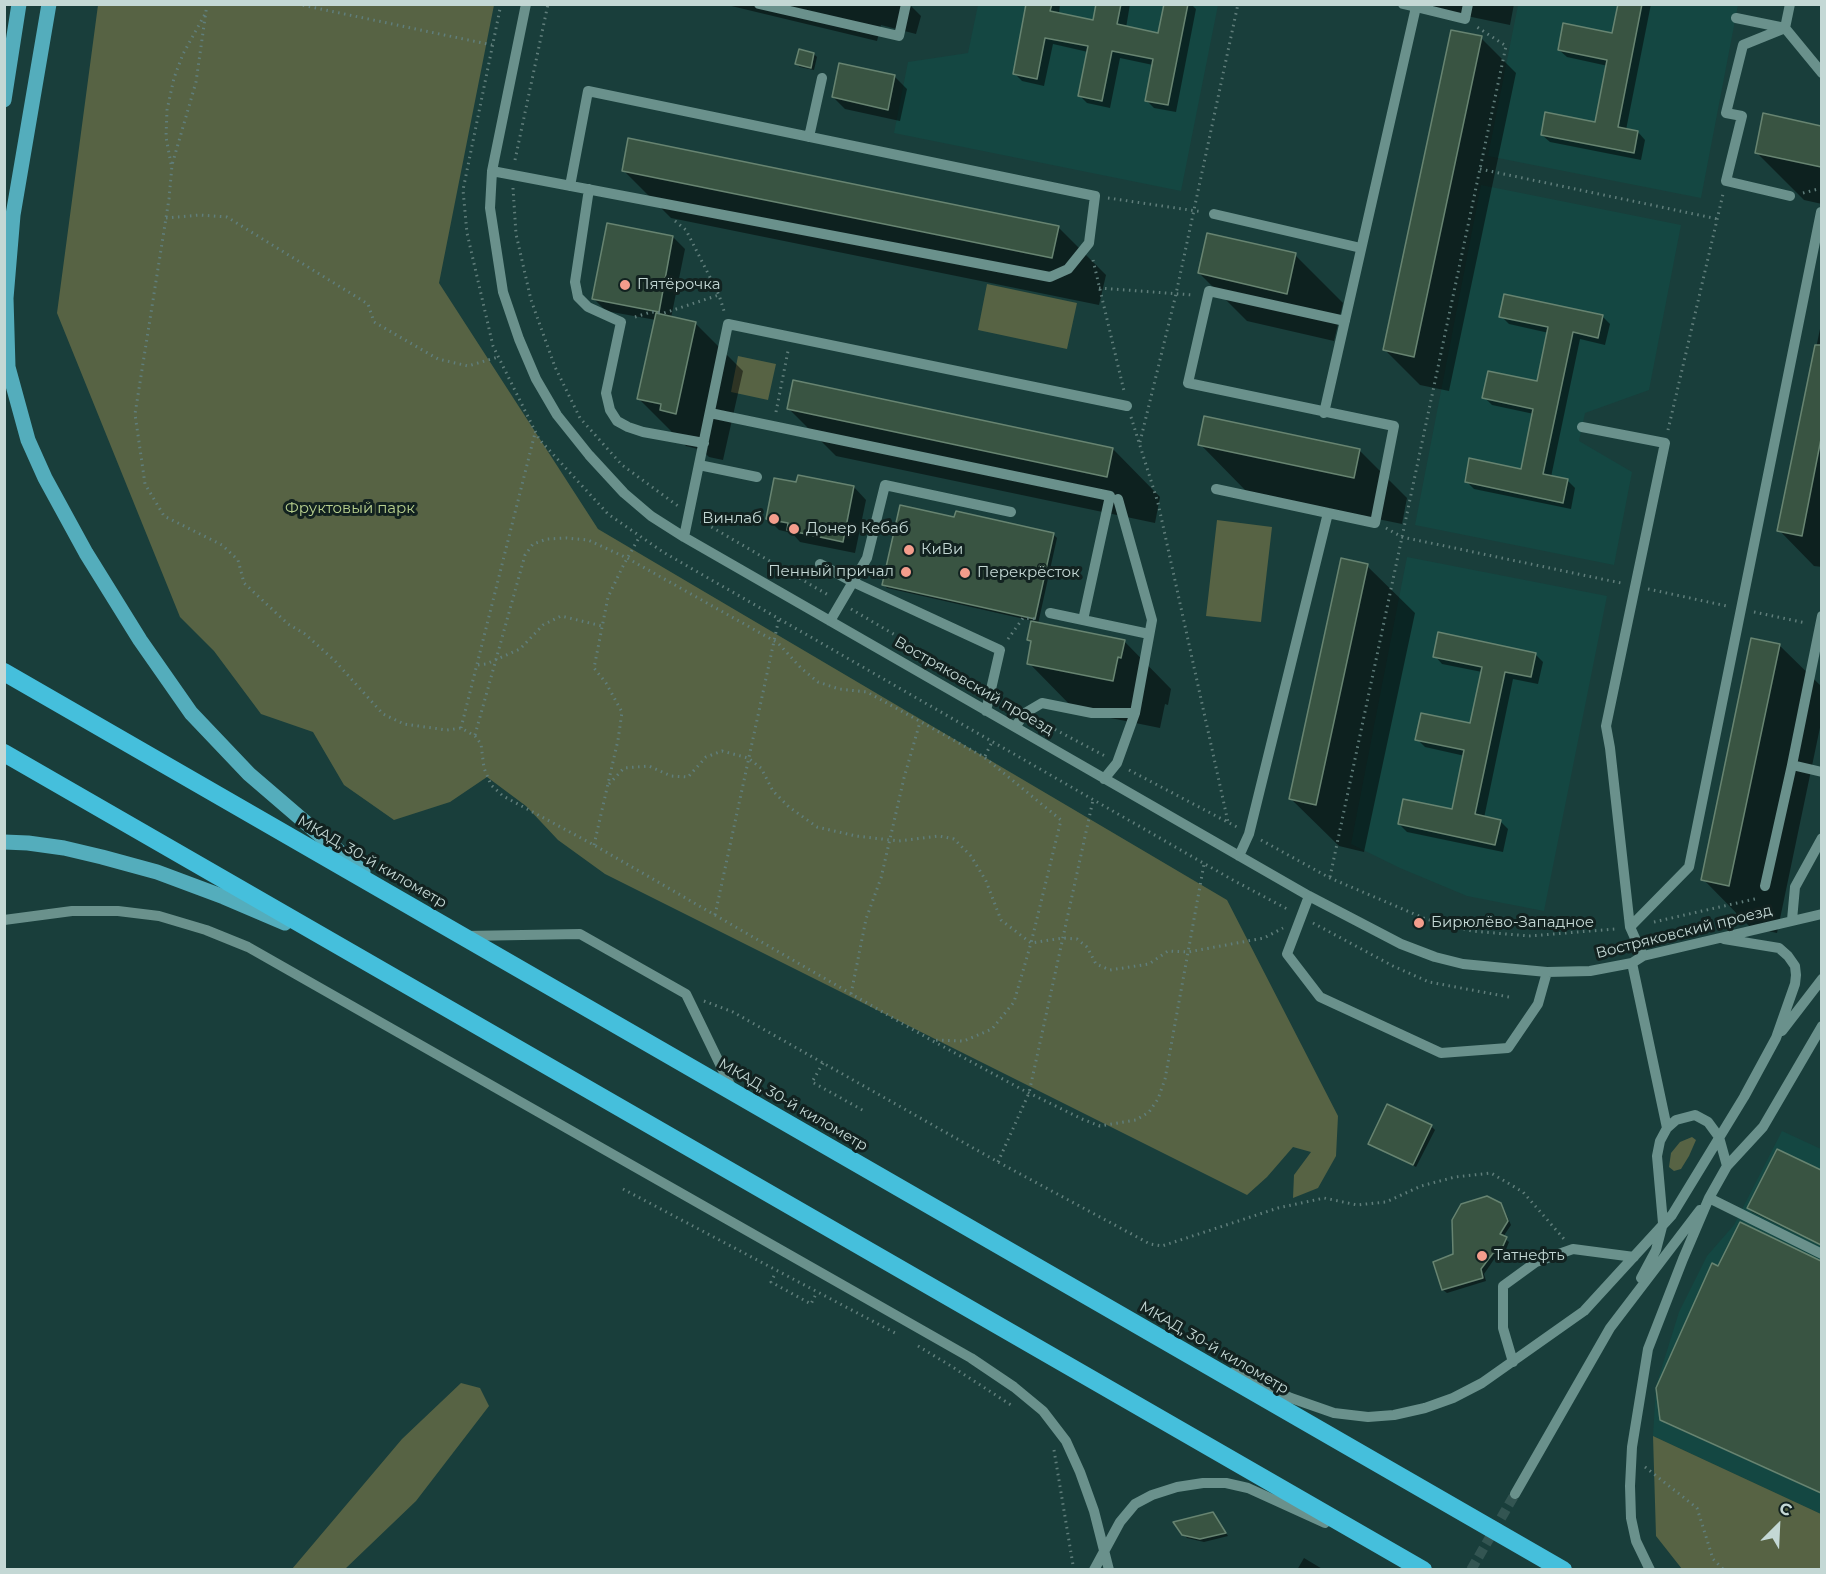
<!DOCTYPE html>
<meta charset="utf-8">
<style>
body{margin:0}
#map{position:relative;width:1826px;height:1574px;overflow:hidden;background:#193e3b;font-family:Montserrat,sans-serif}
canvas{display:block}
.frame{position:absolute;inset:0;border:6px solid #c4d8d5;pointer-events:none}
.north{position:absolute;left:1748px;top:1496px;width:60px;height:60px;-webkit-text-stroke:4px #122220;paint-order:stroke;rotate:24deg;font-size:16px;font-weight:700;line-height:24px;text-align:center;color:#c4d8d5}
.north::after{content:'';display:block;margin:auto;width:21px;height:27px;background:#c4d8d5;clip-path:polygon(50% 0,100% 100%,50% 72%,0 100%)}
</style>
<div id="map">
<canvas width="1826" height="1574"></canvas>
<div class="frame"></div>
<div class="north">С</div>
</div>
<script>
const context = document.querySelector('canvas').getContext('2d');
context.lineJoin = 'round';
function paint(path, color) {
  context.fillStyle = color;
  context.fill(path, 'evenodd');
}
function shape(rows) {
  const path = new Path2D();
  for (const r of rows) {
    path.moveTo(r[0], r[1]);
    for (let i = 2; i < r.length; i += 2) path.lineTo(r[i], r[i + 1]);
  }
  return path;
}
function stroke(path, color, width, dash) {
  context.strokeStyle = color;
  context.lineWidth = width;
  context.lineCap = dash ? 'butt' : 'round';
  context.setLineDash(dash || []);
  context.stroke(path);
}
function label(font, color, halo, rows, align = 'center') {
  context.font = font + ' Montserrat,sans-serif';
  context.lineWidth = 6;
  context.setLineDash([]);
  context.textBaseline = 'middle';
  context.strokeStyle = halo;
  context.fillStyle = color;
  for (const [text, x, y, turn = 0] of rows) {
    context.save();
    context.translate(x, y);
    context.rotate((+turn || 0) * Math.PI / 180);
    context.textAlign = isNaN(turn) ? turn : align;
    if (halo) context.strokeText(text, 0, 0);
    context.fillText(text, 0, 0);
    context.restore();
  }
}
paint(shape([
 [978,5,1218,5,1181,191,894,133,908,62,968,53],
 [1518,5,1738,5,1701,198,1488,156],
 [1481,185,1681,225,1649,390,1585,413,1579,441,1632,472,1614,565,1415,525],
 [1407,557,1607,596,1544,911,1467,896,1400,868,1351,844],
 [1782,1131,1821,1149,1821,1514,1653,1436,1656,1386,1679,1312,1707,1256,1734,1225]
]), '#144742');
paint(shape([
 [98,5,494,5,439,283,598,529,1227,900,1338,1116,1336,1156,1318,1188,1293,1198,1294,1175,1311,1152,1293,1147,1267,1177,1247,1195,605,874,558,840,526,806,487,777,450,802,394,820,344,785,313,732,261,714,214,651,180,617,57,313],
 [987,284,1077,303,1067,349,978,330],
 [738,356,776,364,768,400,731,392],
 [1217,520,1272,527,1261,622,1206,616],
 [1692,1137,1696,1140,1689,1156,1681,1169,1674,1171,1669,1167,1671,1153,1680,1142],
 [461,1383,480,1388,489,1406,416,1501,345,1569,292,1569,402,1439],
 [1653,1436,1821,1514,1821,1569,1682,1569,1656,1536]
]), '#576344');
paint(shape([
 [723,4,909,4,921,16,916,34,881,25,877,41],
 [1028,4,1060,4,1059,14,1094,21,1098,4,1130,4,1126,28,1159,34,1165,4,1191,4,1196,9,1176,112,1154,108,1146,100,1153,65,1120,58,1110,108,1087,103,1079,95,1088,52,1053,44,1044,86,1022,81,1014,73],
 [1409,4,1514,4,1510,25],
 [1620,4,1651,4,1626,130,1638,132,1645,140,1641,160,1550,142,1542,135,1596,124,1608,66,1567,57,1559,50,1613,35],
 [1481,38,1516,73,1449,391,1420,385,1385,350],
 [814,54,817,57,814,70,800,67,796,64],
 [895,77,907,89,900,121,845,109,833,97],
 [1764,115,1822,127,1822,204,1804,200,1756,152],
 [623,170,1058,227,1106,275,1099,305,671,218],
 [673,237,685,249,671,318,695,323,743,371,723,460,709,457,702,450,686,446,639,399,656,320,606,311,594,299],
 [1295,255,1343,303,1334,341,1247,321,1199,273],
 [1501,316,1602,316,1610,324,1605,345,1580,339,1551,477,1567,480,1575,488,1571,509,1474,489,1466,481,1522,471,1534,414,1492,405,1484,397,1538,383,1549,333,1509,324],
 [1822,319,1822,567,1814,566,1779,530],
 [788,408,1113,449,1160,497,1155,523,836,456],
 [1200,444,1359,450,1407,498,1402,524,1247,492],
 [798,484,854,487,866,500,855,553,800,542,792,533,779,530,767,518],
 [955,519,1053,534,1057,538,1038,624,1124,641,1171,689,1168,705,1165,704,1160,728,1076,711,1029,663,1033,643,1029,639,1033,621,887,588,884,585],
 [1367,566,1415,613,1364,852,1339,846,1291,799],
 [1779,645,1822,687,1822,718,1777,933,1750,927,1703,879],
 [1535,654,1543,662,1538,684,1513,679,1484,818,1500,821,1508,829,1503,852,1407,832,1399,824,1453,811,1465,756,1425,747,1417,739,1471,725,1482,672,1442,664,1435,656],
 [1431,1126,1435,1130,1416,1167,1370,1143],
 [1777,1151,1822,1172,1822,1246,1752,1212,1749,1208],
 [1500,1205,1504,1209,1511,1225,1503,1237,1509,1242,1503,1257,1497,1255,1484,1274,1486,1281,1447,1293,1443,1290,1454,1255],
 [1818,1262,1822,1263,1822,1494,1665,1423,1662,1419,1719,1268],
 [1213,1514,1228,1536,1204,1542,1187,1538,1183,1534],
 [1304,1558,1324,1570,1297,1570]
]), '#0007');
const building = shape([
 [1026,4,1052,4,1050,11,1093,20,1096,4,1121,4,1117,24,1158,33,1164,4,1188,4,1168,105,1145,101,1153,59,1112,51,1102,101,1078,96,1088,46,1045,38,1037,79,1013,74,1026,4],
 [1618,4,1642,4,1618,127,1638,131,1634,153,1541,135,1545,112,1595,122,1607,60,1558,50,1563,23,1612,33,1618,4],
 [1451,30,1482,36,1414,357,1383,350,1451,30],
 [799,49,814,53,811,68,795,64,799,49],
 [839,63,895,75,888,110,832,97,839,63],
 [1763,113,1821,126,1821,167,1755,153,1763,113],
 [628,138,1059,226,1052,258,622,171,628,138],
 [607,223,673,236,659,312,592,299,607,223],
 [1207,233,1296,253,1287,294,1198,273,1207,233],
 [1504,294,1603,315,1598,338,1573,332,1543,474,1568,479,1563,503,1465,482,1469,458,1521,469,1533,409,1482,398,1488,371,1537,381,1548,327,1499,317,1504,294],
 [656,313,696,322,676,414,660,410,661,404,637,399,656,313],
 [1815,345,1821,345,1821,439,1802,536,1777,531,1815,345],
 [793,380,1113,448,1107,477,787,409,793,380],
 [1204,416,1360,449,1354,478,1198,445,1204,416],
 [798,475,854,486,843,542,787,530,788,523,766,519,774,478,796,482,798,475],
 [900,505,954,517,956,511,1054,533,1035,619,882,585,900,505],
 [1341,558,1368,564,1316,805,1289,799,1341,558],
 [1031,621,1125,640,1121,658,1118,657,1113,681,1027,664,1031,641,1027,640,1031,621],
 [1438,632,1536,653,1531,677,1505,672,1475,814,1501,820,1495,845,1398,824,1403,799,1452,809,1464,750,1415,740,1421,713,1470,723,1482,667,1433,657,1438,632],
 [1751,638,1780,644,1729,886,1701,880,1751,638],
 [1387,1104,1432,1125,1413,1165,1368,1144,1387,1104],
 [1777,1149,1821,1170,1821,1245,1747,1208,1777,1149],
 [1487,1196,1501,1203,1508,1221,1500,1234,1507,1237,1499,1255,1494,1252,1481,1269,1483,1278,1442,1290,1433,1262,1453,1254,1452,1220,1461,1204,1487,1196],
 [1740,1222,1821,1261,1821,1493,1660,1420,1656,1388,1712,1263,1718,1266,1740,1222],
 [1213,1512,1226,1533,1200,1539,1182,1535,1173,1522,1213,1512]
]);
paint(building, '#395442');
stroke(building, '#678471', 1.5);
stroke(shape([
 [1471,1570,1515,1494]
]), '#335552', 10, [10, 5]);
stroke(shape([
 [207,4,196,82,172,165,169,199,135,414,145,484,164,516,222,545,238,560,244,583,288,624,305,634,335,661,383,714,404,724,447,730,461,728,475,736,481,744,484,768,491,785,503,796,594,845,931,1040,1023,1090,1082,1119,1100,1126,1136,1120,1149,1112,1158,1099,1165,1079,1204,864],
 [297,4,492,45],
 [501,4,463,190,467,233,493,346,539,439,608,514,663,552,1231,879,1289,910],
 [515,160,548,4],
 [171,164,166,137,167,110,174,78,183,54,205,14],
 [1480,169,1718,219],
 [513,188,516,234,531,300,555,367,580,418,622,465,678,506],
 [1803,193,1822,188],
 [1108,198,1203,212],
 [166,218,200,215,227,217,368,304,374,322,438,359,468,366,498,357],
 [675,221,686,230,719,295,724,311],
 [1093,260,1124,391],
 [1099,288,1193,295],
 [635,317,651,312,664,313,719,295],
 [776,412,788,351],
 [1131,417,1158,503,1228,822],
 [1668,430,1723,194],
 [1140,442,1176,294,1238,4],
 [701,521,830,596],
 [1386,528,1402,537,1621,583],
 [1648,589,1727,606],
 [851,609,980,685],
 [1754,612,1806,623],
 [1008,639,1023,618,1038,619],
 [478,665,486,664,520,649,543,625,561,616,602,626],
 [1039,721,1105,756],
 [461,728,535,433],
 [475,735,525,555,533,544,547,539,566,538,588,540,627,558,778,643,801,668,818,682,839,689,867,692,984,757,1061,820,1031,943,1014,1002,992,1029,964,1041,932,1040],
 [985,756,992,742],
 [1129,770,1237,827],
 [609,784,624,768,649,766,671,776,688,777,706,757,722,751,748,758,761,768,773,791,789,807,817,827,856,836,899,841,939,836,954,839,971,856,986,881,1001,920,1031,943,1063,938,1077,939,1087,947,1096,964,1110,970,1149,964,1168,951,1188,952,1264,938,1283,928],
 [1261,840,1330,878,1426,919,1472,931,1529,936,1615,929],
 [594,845,618,740,622,712,606,683,594,668,608,597,624,564,640,536],
 [1330,877,1506,46,1477,27],
 [715,915,779,618],
 [1654,922,1759,898],
 [1313,923,1393,966,1429,982,1509,997],
 [851,994,866,919,881,878,904,778,920,722],
 [704,1001,733,1012,998,1162,1150,1244,1162,1246,1278,1208,1324,1198,1357,1205,1386,1202,1421,1186,1455,1177,1491,1173,1523,1192,1564,1239],
 [823,1063,812,1082,866,1112],
 [998,1162,1029,1093,1093,800],
 [623,1189,897,1334],
 [774,1276,771,1282,811,1304,817,1292],
 [918,1346,951,1366,1014,1407],
 [1054,1450,1073,1565,1072,1570],
 [1645,1467,1697,1508,1713,1559,1724,1570]
]), '#607e7b', 3, [1.5, 4.5]);
stroke(shape([
 [526,4,492,171,490,208,503,292,519,339,536,379,557,415,589,455,624,493,651,516,684,537,1309,896,1401,944,1435,957,1463,964,1494,967,1547,972,1590,971,1632,963,1643,956,1822,914],
 [759,4,899,36,906,4],
 [1403,4,1416,7],
 [1736,18,1785,28,1822,73],
 [809,137,822,78],
 [492,171,1050,277,1068,269,1089,243,1095,196,588,91,570,186],
 [589,189,575,282,578,297,588,307,621,322,606,393,610,410,617,421,628,427,643,432,704,443],
 [1790,196,1726,181,1742,116,1726,113,1743,45,1785,28,1790,4],
 [1214,214,1361,248],
 [710,413,1110,496,1083,620],
 [1324,413,1416,7,1465,19,1468,4],
 [1582,427,1665,443,1606,726,1610,748,1630,927,1643,956],
 [699,465,757,477],
 [1216,489,1328,513],
 [684,537,728,324,1127,406],
 [820,564,853,582,1000,650,986,711],
 [1050,613,1149,634],
 [830,621,867,558,885,485,1011,512],
 [1015,727,1025,713,1042,703,1092,713,1135,713],
 [1792,765,1822,616],
 [1104,779,1117,763,1135,713,1152,620,1118,499],
 [1239,856,1249,834,1328,513,1375,523,1394,426,1188,383,1209,291,1345,321],
 [1765,886,1792,765,1822,772],
 [1309,896,1287,954,1320,997,1441,1053,1508,1048,1538,1004,1547,972],
 [4,920,72,911,118,911,159,916,206,930,248,947,971,1358,1014,1387,1043,1411,1066,1441,1080,1472,1094,1511,1109,1570],
 [1792,920,1795,887,1822,838],
 [1630,927,1689,867,1821,212],
 [465,936,580,934,686,994,732,1089],
 [1632,963,1667,1128],
 [1782,1031,1822,979],
 [1709,1198,1822,1254],
 [1641,1278,1656,1250,1663,1223,1657,1156,1660,1141,1667,1128,1676,1120,1695,1115,1708,1122,1719,1137,1727,1166],
 [1513,1362,1503,1328,1503,1286,1536,1262,1573,1249,1634,1257],
 [1234,1372,1291,1398,1334,1413,1368,1417,1394,1415,1425,1408,1453,1398,1482,1383,1584,1311,1672,1215,1744,1097,1776,1038,1795,984,1796,975,1795,966,1788,956,1779,948,1724,939],
 [1515,1494,1610,1328,1700,1210],
 [1094,1570,1120,1522,1135,1504,1152,1495,1177,1487,1203,1483,1226,1483,1248,1488,1325,1523],
 [1650,1570,1636,1541,1631,1518,1630,1486,1632,1447,1648,1349,1683,1259,1709,1198,1727,1166,1763,1127,1822,1026]
]), '#6a918c', 10);
stroke(shape([
 [49,4,13,215,6,298,8,367,28,440,45,478,86,553,140,640,191,713,249,774,363,872],
 [4,100,19,4],
 [4,842,28,843,64,848,102,857,157,872,224,897,285,923]
]), '#54adbc', 15);
stroke(shape([
 [4,672,1563,1570],
 [4,753,1423,1570]
]), '#45bfdc', 18);
for (const [x, y, r, color] of [
 [625,285,6,"#f49d8c"],
 [774,519,6,"#f49d8c"],
 [794,529,6,"#f49d8c"],
 [909,550,6,"#f49d8c"],
 [906,572,6,"#f49d8c"],
 [965,573,6,"#f49d8c"],
 [1419,923,6,"#f49d8c"],
 [1482,1256,6,"#f49d8c"]
]) {
  const dot = new Path2D();
  dot.arc(x, y, r, 0, 2 * Math.PI);
  context.fillStyle = color;
  context.fill(dot);
  stroke(dot, '#122220', 2);
}
label('15px', '#c4d8d5', '#122220', [
 ["Пятёрочка",637,285],
 ["Винлаб",762,519,"right"],
 ["Донер Кебаб",806,529],
 ["КиВи",921,550],
 ["Пенный причал",894,572,"right"],
 ["Перекрёсток",977,573],
 ["Бирюлёво-Западное",1431,923],
 ["Татнефть",1494,1256]
], 'left');
label('15px', '#b8d08e', '#122220', [
 ["Фруктовый парк",350,509]
]);
label('15px', '#c4d8d5', '#122220', [
 ["Востряковский проезд",974,686,30],
 ["МКАД, 30-й километр",372,862,30],
 ["Востряковский проезд",1684,932,-14],
 ["МКАД, 30-й километр",793,1105,30],
 ["МКАД, 30-й километр",1214,1348,30]
]);
</script>
